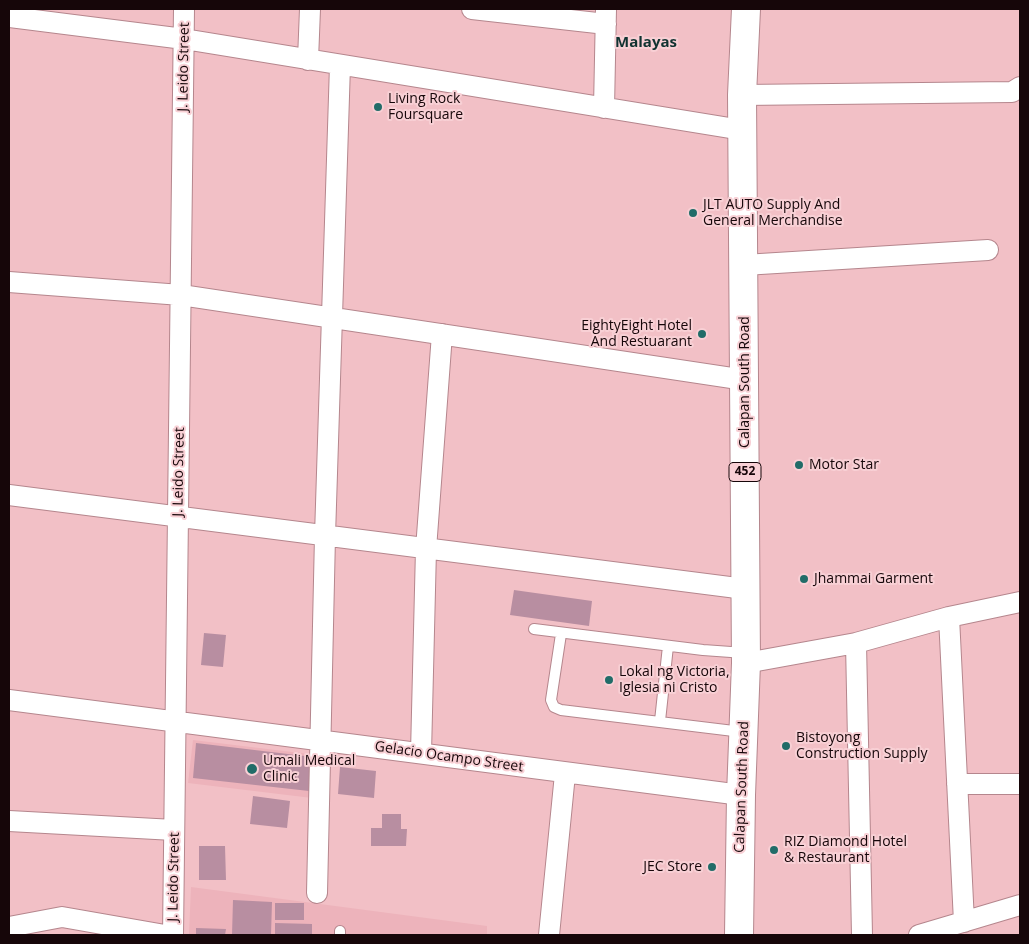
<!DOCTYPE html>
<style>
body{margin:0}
#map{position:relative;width:1029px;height:944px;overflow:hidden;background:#f2c0c6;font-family:"Open Sans",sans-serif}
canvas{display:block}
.frame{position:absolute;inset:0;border:10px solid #160609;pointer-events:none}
</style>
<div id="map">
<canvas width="1029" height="944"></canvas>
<div class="frame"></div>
</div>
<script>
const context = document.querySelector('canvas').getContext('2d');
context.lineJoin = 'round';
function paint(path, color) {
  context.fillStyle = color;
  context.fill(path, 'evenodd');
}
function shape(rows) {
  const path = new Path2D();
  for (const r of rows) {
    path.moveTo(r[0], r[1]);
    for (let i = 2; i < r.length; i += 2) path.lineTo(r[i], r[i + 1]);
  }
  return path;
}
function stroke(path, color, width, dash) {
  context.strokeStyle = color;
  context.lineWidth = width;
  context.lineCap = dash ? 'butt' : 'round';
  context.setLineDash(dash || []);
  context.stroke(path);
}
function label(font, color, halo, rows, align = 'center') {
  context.font = font + ' "Open Sans",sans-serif';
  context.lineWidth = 4;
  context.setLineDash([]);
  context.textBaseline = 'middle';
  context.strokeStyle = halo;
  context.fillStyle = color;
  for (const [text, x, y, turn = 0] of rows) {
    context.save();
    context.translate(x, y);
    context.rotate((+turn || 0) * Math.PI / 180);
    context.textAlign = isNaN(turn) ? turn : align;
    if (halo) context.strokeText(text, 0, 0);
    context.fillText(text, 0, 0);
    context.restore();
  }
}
paint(shape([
 [193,740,317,755,312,798,188,783],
 [191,887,487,926,487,935,189,935]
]), '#edb3bb');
paint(shape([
 [514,590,592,601,589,626,510,615],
 [204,633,226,635,223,667,201,665],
 [196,743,313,757,309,791,193,778],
 [340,767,376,771,374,798,338,794],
 [253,796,290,801,287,828,250,824],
 [382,814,401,814,401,829,407,829,406,846,371,846,371,828,382,828],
 [199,846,225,846,226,880,199,880],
 [233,900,272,902,271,935,232,935],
 [275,903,304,903,304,920,275,920],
 [275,923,312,924,312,935,275,935],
 [196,928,226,929,225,935,196,935]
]), '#b88ea1');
const service = shape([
 [534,629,703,650,745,653],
 [561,634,551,700,554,707,561,710,742,732],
 [660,721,668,646],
 [340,935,340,931]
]);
const minor = shape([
 [472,9,606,24],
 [10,17,184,39,742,130],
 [308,60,310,9],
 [742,95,1012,92,1020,87],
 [604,108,606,9],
 [744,265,988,250],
 [9,282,181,295,745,380],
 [9,495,745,589],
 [949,617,964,922],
 [856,643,862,935],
 [746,663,856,643,949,617,1020,602],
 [9,700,741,795],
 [421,753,426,549,442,334],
 [957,784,1020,784],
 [9,821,174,830],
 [317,893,325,536,340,65],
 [9,927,62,917,165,935],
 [173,935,184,9],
 [549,935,565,774],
 [919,935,1020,905]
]);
const trunk = shape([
 [739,935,741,795,746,663,742,95,746,9]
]);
stroke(service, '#b5868d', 12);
stroke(minor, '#b5868d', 22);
stroke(trunk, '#b5868d', 30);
stroke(service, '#fff', 10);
stroke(minor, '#fff', 20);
stroke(trunk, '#fff', 28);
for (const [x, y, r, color] of [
 [378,107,5,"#216c68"],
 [693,213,5,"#216c68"],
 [702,334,5,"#216c68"],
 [799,465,5,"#216c68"],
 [804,579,5,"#216c68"],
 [609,680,5,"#216c68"],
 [786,746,5,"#216c68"],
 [252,769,6,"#216c68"],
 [774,850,5,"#216c68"],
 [712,867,5,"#216c68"]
]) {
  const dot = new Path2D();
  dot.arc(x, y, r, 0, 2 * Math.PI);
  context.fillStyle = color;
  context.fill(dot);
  stroke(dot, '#f8d0d5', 2);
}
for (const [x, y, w] of [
 [745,472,32]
]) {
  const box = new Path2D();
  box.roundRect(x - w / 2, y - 9.5, w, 19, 4);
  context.fillStyle = '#f8d0d5';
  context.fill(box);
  stroke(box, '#160609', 1);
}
label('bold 12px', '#160609', null, [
 ["452",745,472]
]);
label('14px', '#160609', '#f8d0d5', [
 ["J. Leido Street",184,67,-89],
 ["Calapan South Road",745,382,-90],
 ["J. Leido Street",179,472,-89],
 ["Gelacio Ocampo Street",449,757,8],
 ["Calapan South Road",742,787,-88],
 ["J. Leido Street",174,877,-89]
]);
label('14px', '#160609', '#f8d0d5', [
 ["Living Rock",388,99],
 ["Foursquare",388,115],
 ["JLT AUTO Supply And",703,205],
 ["General Merchandise",703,221],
 ["EightyEight Hotel",692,326,"right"],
 ["And Restuarant",692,342,"right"],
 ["Motor Star",809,465],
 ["Jhammai Garment",814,579],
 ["Lokal ng Victoria,",619,672],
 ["Iglesia ni Cristo",619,688],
 ["Bistoyong",796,738],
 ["Construction Supply",796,754],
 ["Umali Medical",263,761],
 ["Clinic",263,777],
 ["RIZ Diamond Hotel",784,842],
 ["& Restaurant",784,858],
 ["JEC Store",702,867,"right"]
], 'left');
label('bold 15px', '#103331', '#f8d0d5', [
 ["Malayas",646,43]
]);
</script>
